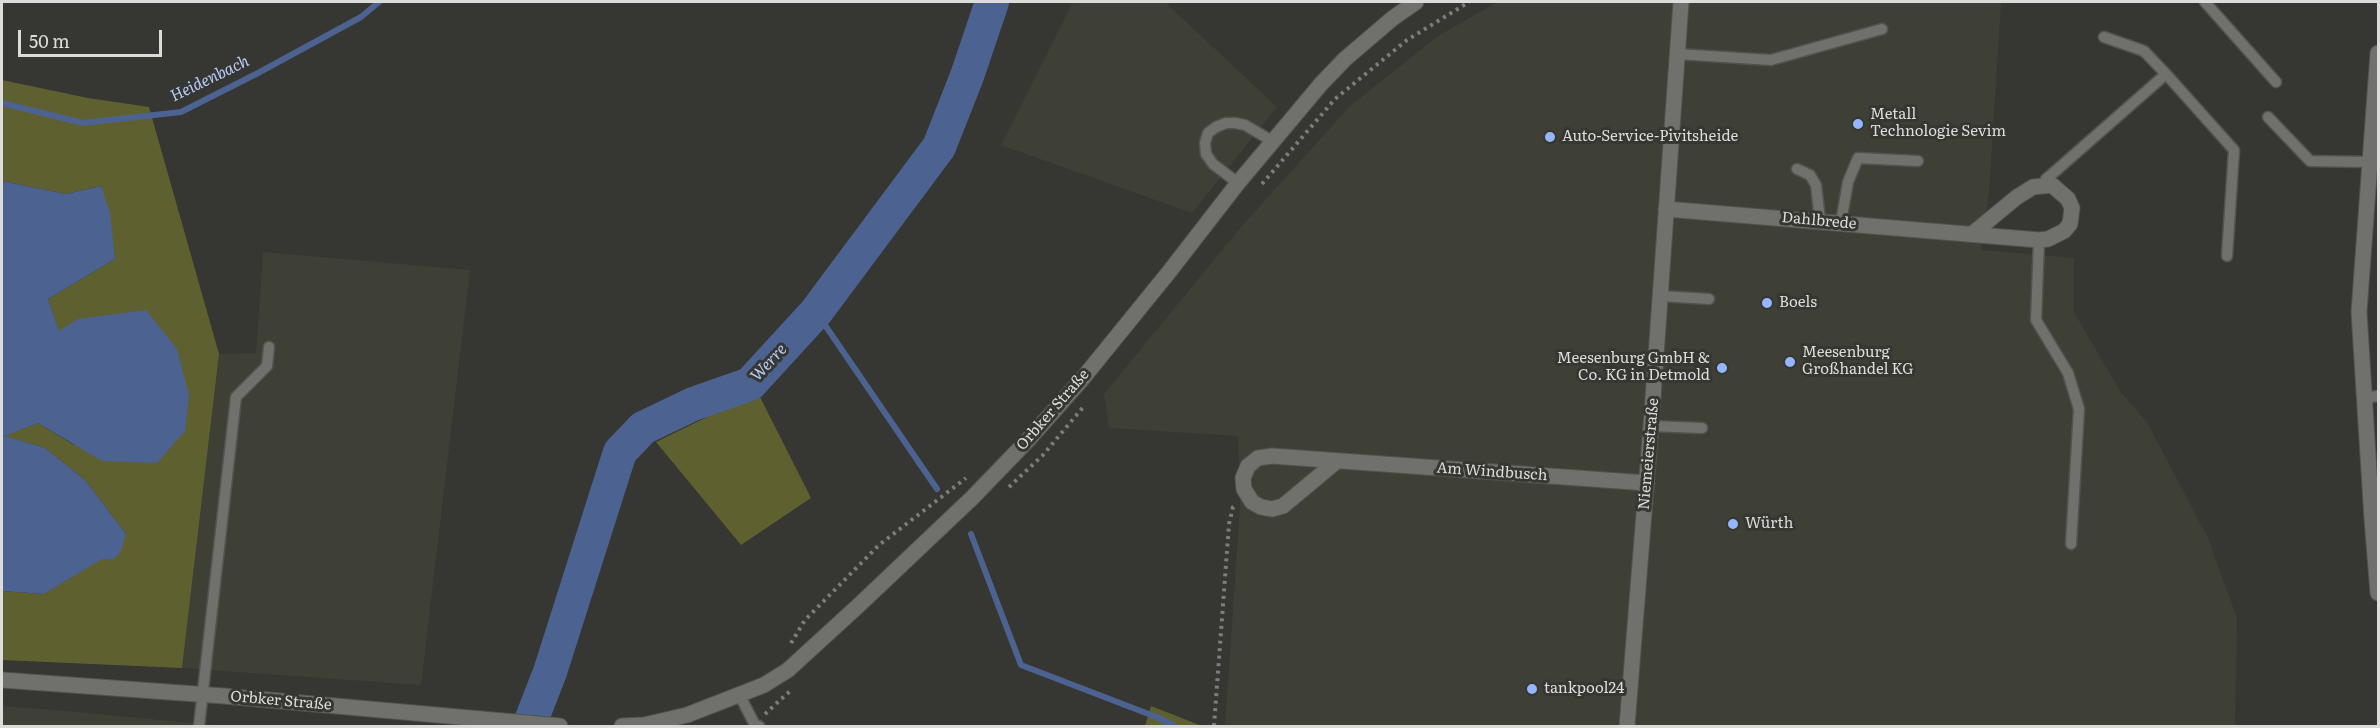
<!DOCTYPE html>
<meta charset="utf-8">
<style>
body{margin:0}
#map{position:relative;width:2380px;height:728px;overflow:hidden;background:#363632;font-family:Literata,serif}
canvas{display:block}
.frame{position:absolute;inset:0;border:3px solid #dcdcda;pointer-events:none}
.scale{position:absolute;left:18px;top:30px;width:144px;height:27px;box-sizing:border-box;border:3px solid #dcdcda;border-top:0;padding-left:8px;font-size:18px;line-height:21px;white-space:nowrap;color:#dcdcda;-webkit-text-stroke:4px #363632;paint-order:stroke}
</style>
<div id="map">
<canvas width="2380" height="728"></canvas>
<div class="frame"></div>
<div class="scale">50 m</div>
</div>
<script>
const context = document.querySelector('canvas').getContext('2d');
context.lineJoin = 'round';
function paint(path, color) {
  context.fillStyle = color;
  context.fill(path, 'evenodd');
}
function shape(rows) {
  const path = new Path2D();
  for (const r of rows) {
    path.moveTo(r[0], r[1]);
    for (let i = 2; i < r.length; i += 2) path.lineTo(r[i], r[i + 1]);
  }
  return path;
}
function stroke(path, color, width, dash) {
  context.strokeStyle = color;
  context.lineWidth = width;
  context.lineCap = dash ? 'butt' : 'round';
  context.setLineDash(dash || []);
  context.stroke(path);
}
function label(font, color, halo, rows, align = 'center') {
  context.font = font + ' Literata,serif';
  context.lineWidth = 6;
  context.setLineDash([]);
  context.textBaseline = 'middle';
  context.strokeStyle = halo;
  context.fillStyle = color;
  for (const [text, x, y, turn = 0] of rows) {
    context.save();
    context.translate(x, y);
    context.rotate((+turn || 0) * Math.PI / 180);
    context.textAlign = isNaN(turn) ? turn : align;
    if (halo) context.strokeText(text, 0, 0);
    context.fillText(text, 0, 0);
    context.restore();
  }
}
paint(shape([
 [1073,2,1170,2,1168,5,1277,107,1192,213,1001,145],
 [1497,2,2001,2,1989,193,1981,250,2074,258,2074,312,2120,391,2147,422,2208,538,2237,618,2235,726,1225,726,1240,507,1238,436,1109,428,1104,394,1241,227,1350,106,1438,36],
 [263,252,470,270,421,685,182,668,219,354,256,353],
 [2,706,66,711,223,726,2,726]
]), '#3f4035');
paint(shape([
 [2,80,88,98,149,107,219,354,182,668,2,660,2,591,44,594,102,558,126,534,85,480,45,448,4,436,38,423,74,445,59,332,48,299,115,259,101,186,66,194,2,181],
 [759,395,811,498,741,545,656,442,711,415],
 [1151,706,1202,726,1145,726]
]), '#5e612f');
paint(shape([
 [2,181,66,194,101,186,110,213,115,259,48,299,59,331,78,319,146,310,177,349,189,395,185,431,157,463,102,461,38,423,5,436,45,448,85,480,126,534,121,551,114,559,102,559,44,594,2,591]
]), '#4c6290');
stroke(shape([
 [2,103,83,123,181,112,258,73,361,17,379,2],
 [816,312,937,489],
 [971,534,1021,665,1159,718,1174,726]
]), '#4c6290', 6);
stroke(shape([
 [529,726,550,672,620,452,643,428,693,404,750,384,816,312,939,147,967,76,992,2]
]), '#4c6290', 34);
const lane = shape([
 [2205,2,2276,82],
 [2104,37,2144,51,2166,74],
 [1677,54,1771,60,1882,29],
 [2268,117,2310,161,2370,162],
 [1797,169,1810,175,1816,185,1820,220],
 [1238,183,1213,164,1206,154,1205,143,1208,133,1216,127,1226,123,1235,123,1245,125,1272,141],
 [2046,184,2046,179,2051,175,2166,74,2234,150,2227,256],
 [1841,222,1848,182,1858,158,1918,161],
 [2039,240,2036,320,2068,373,2079,409,2071,544],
 [1661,296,1709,299],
 [2364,398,2378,396],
 [1651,426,1702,428],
 [740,696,755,725,759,726],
 [199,726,236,397,267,366,269,347]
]);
const street = shape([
 [2378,53,2359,312,2372,519,2378,593],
 [1666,209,2039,240,2048,239,2064,231,2070,224,2072,208,2068,199,2052,185,2033,187,2017,197,1972,234],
 [1337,461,1283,506,1272,509,1261,507,1252,502,1244,489,1243,478,1248,466,1258,458,1272,456,1647,483]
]);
const secondary = shape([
 [2,680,224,696,560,726],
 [622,726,644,725,687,715,764,685,788,670,858,606,972,498,1028,440,1083,378,1169,272,1238,183,1321,84,1345,59,1393,18,1416,2],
 [1627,726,1651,426,1681,2]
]);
stroke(lane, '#525350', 13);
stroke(street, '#525350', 17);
stroke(secondary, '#525350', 17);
stroke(shape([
 [1262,184,1335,99,1407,40,1469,2],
 [1009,487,1043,455,1085,405],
 [791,643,805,620,879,545,966,478],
 [765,714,790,691],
 [1214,726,1229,524,1233,507,1236,505]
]), '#7d7d7a', 4, [3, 4.5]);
stroke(lane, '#70716c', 10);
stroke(street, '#70716c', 15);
stroke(secondary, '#70716c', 15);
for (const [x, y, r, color] of [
 [1858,124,6,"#95b6fd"],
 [1550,137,6,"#95b6fd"],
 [1767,303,6,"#95b6fd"],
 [1790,362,6,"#95b6fd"],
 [1722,368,6,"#95b6fd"],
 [1733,524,6,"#95b6fd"],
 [1532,689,6,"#95b6fd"]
]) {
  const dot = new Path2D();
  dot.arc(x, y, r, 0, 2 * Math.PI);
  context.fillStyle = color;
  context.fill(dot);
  stroke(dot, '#363632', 2);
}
label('15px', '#dcdcda', '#363632', [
 ["Metall",1870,115],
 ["Technologie Sevim",1870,132],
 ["Auto-Service-Pivitsheide",1562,137],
 ["Boels",1779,303],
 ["Meesenburg",1802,353],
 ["Großhandel KG",1802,370],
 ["Meesenburg GmbH &",1710,359,"right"],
 ["Co. KG in Detmold",1710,376,"right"],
 ["Würth",1745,524],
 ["tankpool24",1544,689]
], 'left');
label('15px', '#dcdcda', '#363632', [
 ["Dahlbrede",1819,221,5],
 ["Orbker Straße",1053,410,-49],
 ["Niemeierstraße",1649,454,-85],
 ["Am Windbusch",1492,472,4],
 ["Orbker Straße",281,701,5]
]);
label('italic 16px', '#b5caf6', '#363632', [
 ["Heidenbach",210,79,-26],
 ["Werre",769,363,-47]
]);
</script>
